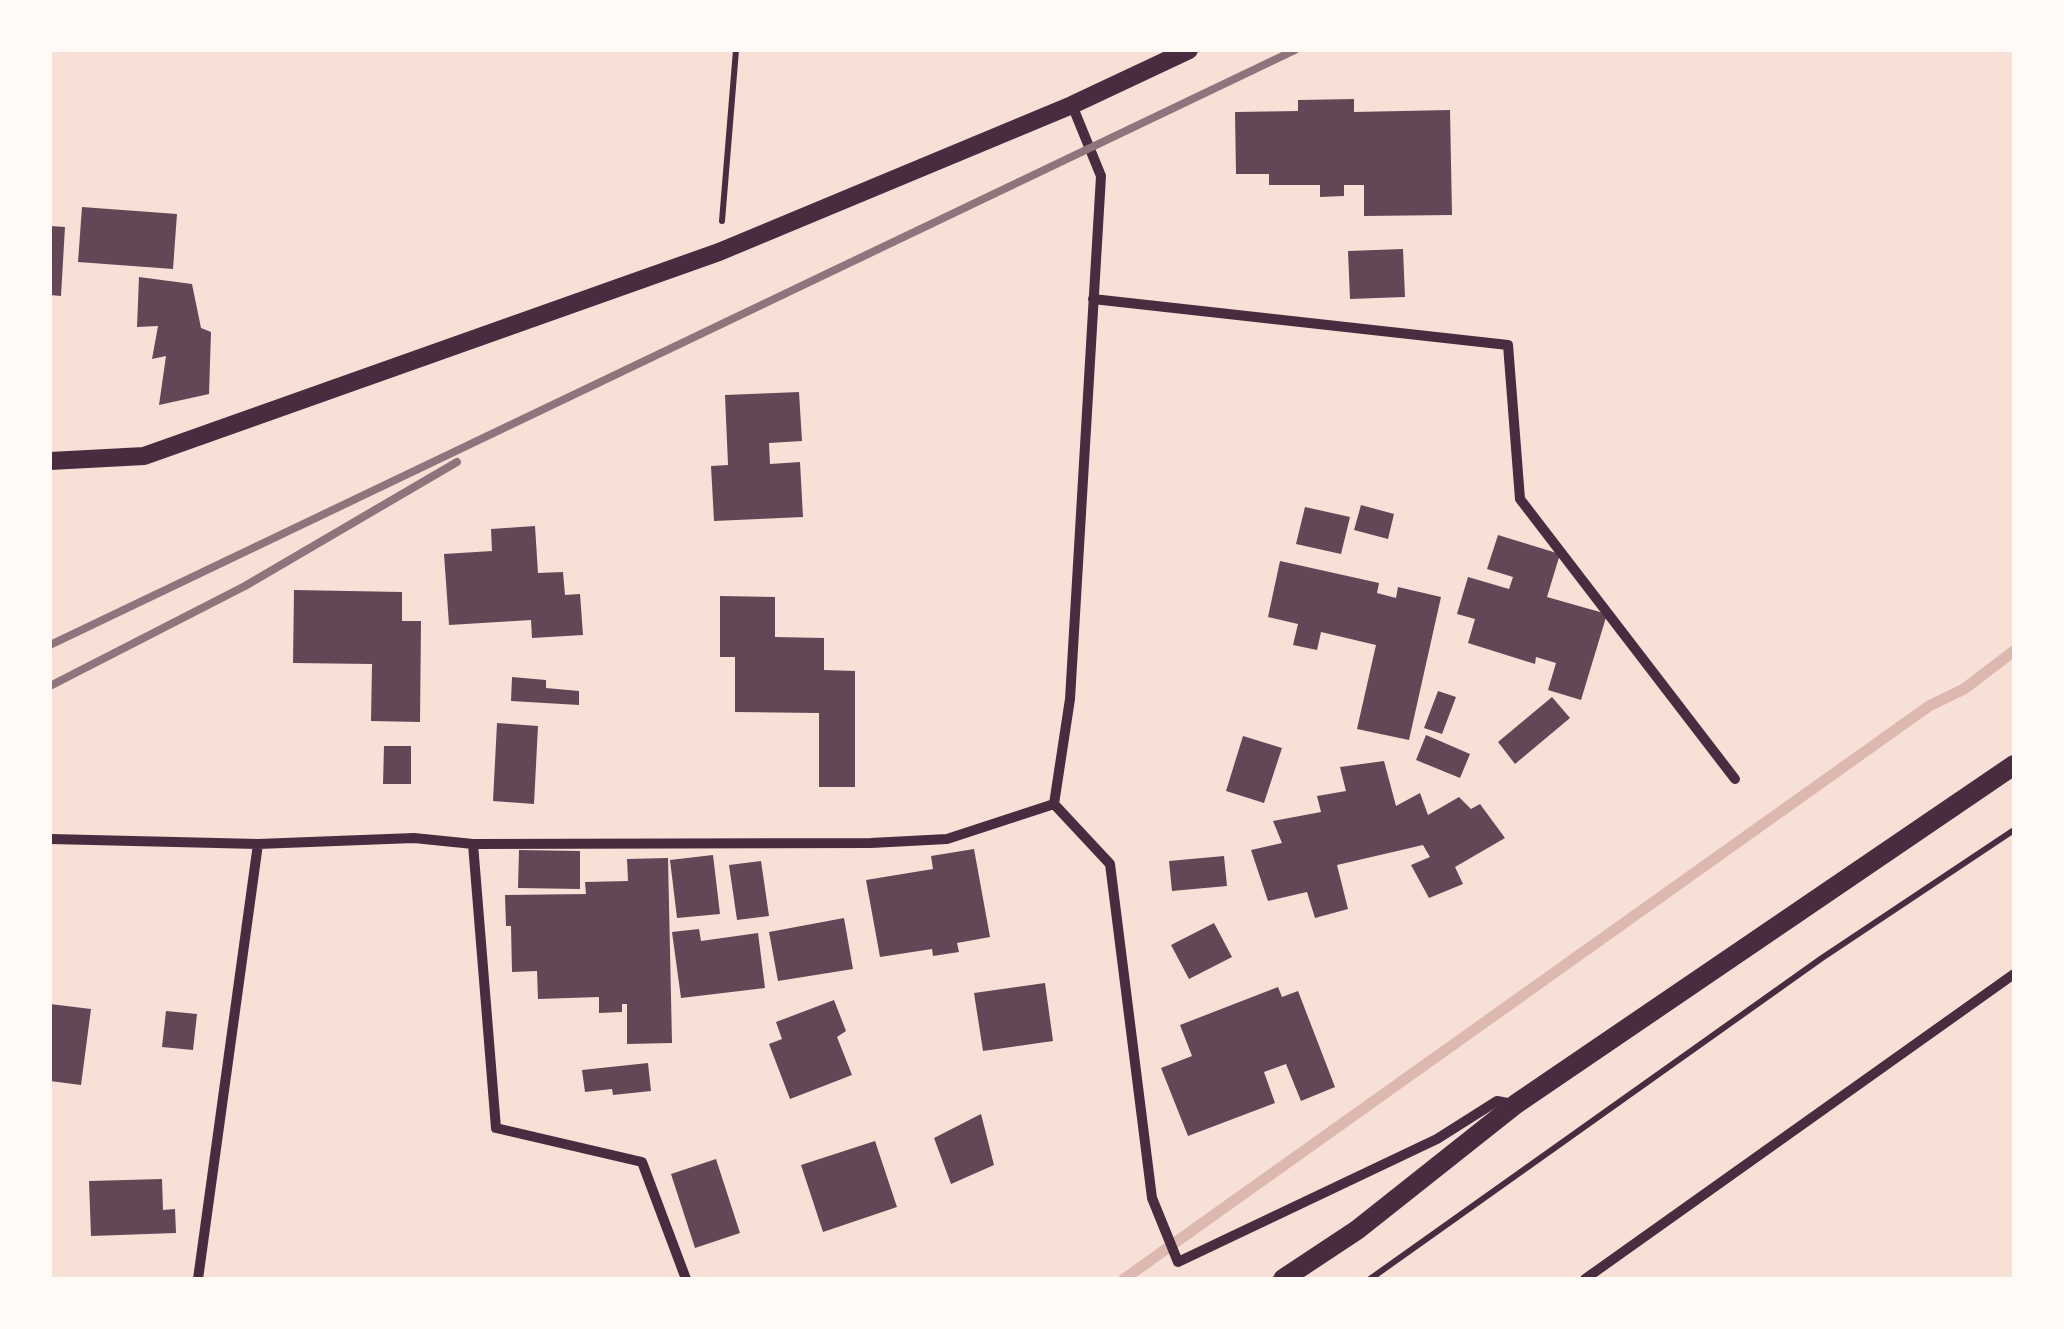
<!DOCTYPE html>
<style>
body{margin:0}
#map{position:relative;width:2064px;height:1329px;overflow:hidden;background:#f7e1d7;font-family:"Public Sans",sans-serif}
canvas{display:block}
.frame{position:absolute;inset:0;border:52px solid #fffaf5;pointer-events:none}
</style>
<div id="map">
<canvas width="2064" height="1329"></canvas>
<div class="frame"></div>
</div>
<script>
const context = document.querySelector('canvas').getContext('2d');
context.lineJoin = 'round';
function shape(rows) {
  const path = new Path2D();
  for (const r of rows) {
    path.moveTo(r[0], r[1]);
    for (let i = 2; i < r.length; i += 2) path.lineTo(r[i], r[i + 1]);
  }
  return path;
}
function stroke(path, color, width, dash) {
  context.strokeStyle = color;
  context.lineWidth = width;
  context.lineCap = dash ? 'butt' : 'round';
  context.setLineDash(dash || []);
  context.stroke(path);
}
function paint(path, color) {
  context.fillStyle = color;
  context.fill(path, 'evenodd');
}
stroke(shape([
 [1124,1279,1929,706,1964,689,2014,651]
]), '#dcb8b0', 11);
paint(shape([
 [1354,99,1354,112,1450,110,1452,215,1364,216,1364,185,1344,185,1344,196,1320,197,1320,185,1269,185,1269,174,1236,174,1235,112,1298,111,1298,100],
 [82,207,177,214,173,269,78,262],
 [50,226,65,227,61,296,50,295],
 [1403,249,1405,297,1350,299,1348,251],
 [139,277,192,284,201,328,211,332,209,394,159,405,166,356,152,359,158,326,137,327],
 [799,392,802,441,769,443,770,464,800,462,803,517,714,521,711,466,728,465,725,395],
 [1361,505,1394,514,1388,539,1354,530],
 [1305,507,1350,517,1341,554,1296,544],
 [535,526,538,573,563,572,565,595,580,594,583,635,532,638,531,620,449,625,444,554,492,551,491,529],
 [1498,535,1560,554,1547,597,1607,614,1581,700,1548,690,1556,663,1536,657,1535,664,1468,643,1475,619,1457,614,1468,577,1509,589,1513,577,1487,569],
 [1280,561,1379,583,1377,593,1396,598,1398,587,1441,597,1409,740,1357,729,1376,645,1321,632,1317,650,1293,645,1298,624,1268,617],
 [294,590,402,592,402,621,421,621,420,722,371,721,372,664,293,663],
 [720,596,775,597,775,637,824,638,824,670,855,671,855,787,819,787,819,713,735,712,735,657,720,657],
 [512,677,546,680,546,688,579,691,579,705,511,701],
 [1438,691,1456,697,1442,734,1424,728],
 [1552,697,1570,718,1515,764,1498,742],
 [497,723,538,726,534,804,493,801],
 [1426,735,1470,754,1460,778,1416,760],
 [1243,736,1282,748,1264,803,1226,791],
 [384,746,411,746,411,784,383,784],
 [1384,761,1396,806,1420,793,1428,815,1459,797,1471,809,1480,804,1505,838,1455,867,1463,884,1429,898,1411,865,1430,857,1423,845,1337,865,1348,909,1315,918,1307,892,1268,901,1251,850,1282,843,1273,821,1321,812,1317,796,1346,791,1340,767],
 [974,849,990,937,957,943,959,952,933,956,932,949,880,957,866,880,933,869,931,856],
 [519,850,580,851,580,889,518,888],
 [713,855,720,914,677,918,670,860],
 [1224,856,1227,886,1172,891,1169,861],
 [668,858,672,1043,627,1044,627,1004,622,1004,622,1012,599,1013,599,997,538,999,537,971,512,972,511,926,506,926,505,895,586,894,585,882,628,881,627,859],
 [761,861,769,916,737,920,729,865],
 [844,918,853,969,778,981,769,932],
 [1214,923,1232,957,1189,979,1171,945],
 [699,929,701,941,758,933,765,988,681,998,672,932],
 [1045,983,1053,1041,983,1051,974,993],
 [1278,987,1282,997,1298,991,1335,1087,1301,1101,1286,1064,1264,1072,1275,1103,1188,1136,1161,1068,1192,1056,1180,1025],
 [834,1000,846,1031,837,1037,852,1075,790,1099,769,1044,782,1039,776,1022],
 [50,1004,91,1009,81,1085,50,1081],
 [166,1011,197,1014,193,1050,162,1047],
 [648,1063,651,1091,613,1095,612,1089,585,1092,582,1070],
 [981,1114,994,1165,951,1184,934,1138],
 [875,1141,897,1207,823,1232,801,1165],
 [716,1159,740,1233,695,1248,671,1174],
 [162,1179,163,1210,175,1209,176,1233,91,1236,89,1181]
]), '#644757');
stroke(shape([
 [722,221,736,50],
 [1370,1279,1822,958,2014,830]
]), '#4a2c40', 6);
stroke(shape([
 [1072,105,1101,176,1070,699,1054,804,1110,864,1152,1198,1178,1262,1437,1139,1497,1101,1513,1104],
 [1093,299,1508,345,1520,499,1735,779],
 [50,839,258,844,414,838,473,844,871,843,947,839,1054,804],
 [473,844,496,1128,642,1162,686,1279],
 [198,1279,258,844],
 [1585,1279,2014,974]
]), '#4a2c40', 10);
stroke(shape([
 [50,461,144,456,719,252,1072,105,1189,50]
]), '#4a2c40', 18);
stroke(shape([
 [1283,1279,1357,1230,1516,1104,2014,765]
]), '#4a2c40', 20);
stroke(shape([
 [50,645,1295,50],
 [50,686,245,586,457,462]
]), '#8f747c', 8);
</script>
